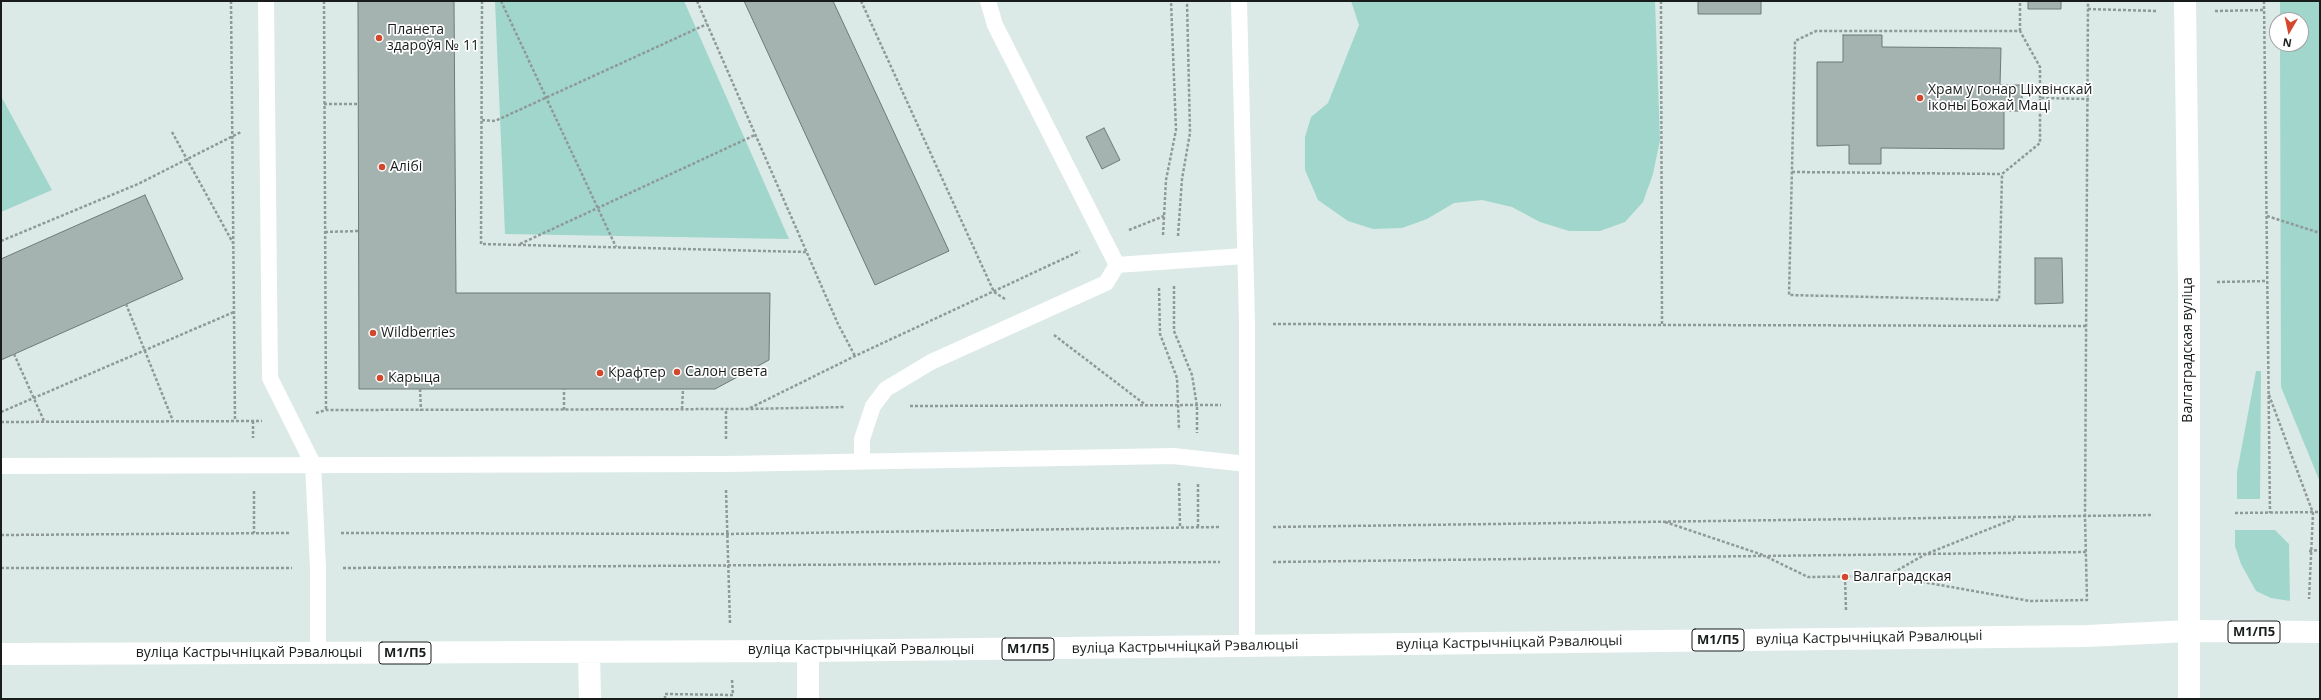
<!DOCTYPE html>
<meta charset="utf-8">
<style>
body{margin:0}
#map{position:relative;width:2321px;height:700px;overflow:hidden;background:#dbeae7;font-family:"Open Sans",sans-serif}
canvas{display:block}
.frame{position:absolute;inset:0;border:2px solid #181d1c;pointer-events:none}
.north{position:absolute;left:2269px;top:12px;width:40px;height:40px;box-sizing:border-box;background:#fff;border:1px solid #a3a5a4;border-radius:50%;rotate:189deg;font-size:11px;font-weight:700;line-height:16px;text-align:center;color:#181d1c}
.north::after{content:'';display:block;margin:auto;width:14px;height:18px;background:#d3482c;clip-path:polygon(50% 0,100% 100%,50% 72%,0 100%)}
</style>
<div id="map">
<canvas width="2321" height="700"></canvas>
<div class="frame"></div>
<div class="north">N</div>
</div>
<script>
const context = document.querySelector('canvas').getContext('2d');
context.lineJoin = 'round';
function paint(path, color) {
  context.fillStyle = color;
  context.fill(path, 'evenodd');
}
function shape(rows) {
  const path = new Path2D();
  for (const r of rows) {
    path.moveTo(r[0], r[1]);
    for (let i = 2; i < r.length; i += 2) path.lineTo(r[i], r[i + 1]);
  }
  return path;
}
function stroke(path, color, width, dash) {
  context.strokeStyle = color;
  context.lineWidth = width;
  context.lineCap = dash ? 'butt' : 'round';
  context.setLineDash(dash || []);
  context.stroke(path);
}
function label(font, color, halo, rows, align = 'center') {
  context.font = font + ' "Open Sans",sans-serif';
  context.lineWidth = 3.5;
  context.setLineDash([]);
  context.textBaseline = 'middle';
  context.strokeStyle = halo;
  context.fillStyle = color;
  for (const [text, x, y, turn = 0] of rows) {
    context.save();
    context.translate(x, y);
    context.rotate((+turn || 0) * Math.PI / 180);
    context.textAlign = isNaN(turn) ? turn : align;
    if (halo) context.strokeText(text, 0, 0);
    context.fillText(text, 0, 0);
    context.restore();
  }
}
paint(shape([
 [495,1,684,1,789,239,505,234],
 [1351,1,1655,1,1660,140,1653,174,1643,202,1625,222,1600,231,1569,231,1540,222,1512,207,1482,200,1454,203,1427,219,1402,228,1373,229,1348,221,1318,200,1305,170,1305,137,1311,117,1328,103,1359,25],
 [2280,1,2320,1,2320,482,2281,387,2280,44,2301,44,2301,20,2280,20],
 [1,96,52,190,1,212],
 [2256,371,2261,371,2260,499,2237,499,2237,472],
 [2235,530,2275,530,2289,544,2290,601,2271,598,2256,591,2241,564,2235,546]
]), '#a1d6cd');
const building = shape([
 [358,1,454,1,456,293,770,293,769,360,715,389,359,389,358,1],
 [744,1,833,1,949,251,875,285,744,1],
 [1698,1,1761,1,1761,14,1698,14,1698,1],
 [2028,1,2061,1,2061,9,2028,9,2028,1],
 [1843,35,1882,35,1882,47,2001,48,2000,85,2022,85,2022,111,2004,111,2004,149,1881,148,1881,164,1849,164,1849,145,1817,146,1817,62,1843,62,1843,35],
 [1104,128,1120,160,1102,169,1086,137,1104,128],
 [145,195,183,279,1,360,1,259,145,195],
 [2035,258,2062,258,2063,303,2035,304,2035,258]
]);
paint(building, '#a5b3b0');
stroke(building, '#6d7a77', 1);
stroke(shape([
 [231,1,235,420],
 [324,1,326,410],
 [482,1,481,244,806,252],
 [501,1,616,247],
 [697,1,838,324,855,356],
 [861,1,994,292,1005,299],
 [1661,1,1662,324],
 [2264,1,2270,513],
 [2088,9,2156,11],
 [2215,11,2265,10],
 [2020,31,2020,1],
 [2040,98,2040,67,2020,31,1816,31,1795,41,1789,295,1999,300,2002,174,2040,143,2040,98,2089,99],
 [324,104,358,104],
 [482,120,495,121,707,24],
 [172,132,233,243],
 [1792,172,2002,174],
 [2267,216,2320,233],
 [1129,230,1164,216],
 [325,232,359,231],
 [1163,235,1166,180,1176,130,1171,1],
 [1178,236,1182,179,1190,133,1187,1],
 [1,241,138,184,241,132],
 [520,244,755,135],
 [2217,282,2267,281],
 [1174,286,1174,331,1192,375,1197,406,1197,433],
 [1159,288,1160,334,1177,378,1179,430],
 [126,304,173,421],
 [1273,324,2087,326],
 [1054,335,1147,406],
 [14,354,44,421],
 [420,389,421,411],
 [2269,395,2313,513,2309,599],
 [910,406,1221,405],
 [750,408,855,356,1080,251],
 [682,409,683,389],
 [564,410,564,389],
 [1,412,234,312],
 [316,413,326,410,748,409,845,407],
 [253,421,253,438],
 [1,422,262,421],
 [726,439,726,409],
 [1179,483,1180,527],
 [1198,484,1198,527],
 [726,490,730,623],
 [254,491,254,533],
 [2235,513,2320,512],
 [1665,522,1763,555],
 [1273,527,2153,515],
 [341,533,727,534,1220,527],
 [1,535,290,533],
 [2309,551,2320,550],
 [1767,557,1808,577,1889,576,2030,601,2087,600,2085,517,2088,1],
 [1273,562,2087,552],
 [1,568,292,568],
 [343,568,1220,562],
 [1889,575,1926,554,2014,519],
 [1845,577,1846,610],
 [665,699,665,694,733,695,732,680]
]), '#8f9a98', 2.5, [3, 2]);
stroke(shape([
 [266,1,270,378,313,464,318,568,318,653],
 [988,1,995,25,1117,265],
 [1239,1,1247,323,1247,646],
 [862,462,862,439,873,406,886,389,931,362,1106,283,1117,265,1244,256],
 [1,466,726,464,1173,456,1247,464]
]), '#fff', 16);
stroke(shape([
 [2185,1,2189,282,2189,699]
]), '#fff', 22);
stroke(shape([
 [589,652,590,699],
 [1,654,808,651,2087,636,2189,631,2320,632],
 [808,699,808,651]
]), '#fff', 22);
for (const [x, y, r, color] of [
 [379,38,4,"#d3482c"],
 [1920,98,4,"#d3482c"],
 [382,167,4,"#d3482c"],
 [373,333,4,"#d3482c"],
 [677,372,4,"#d3482c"],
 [600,373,4,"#d3482c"],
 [380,378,4,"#d3482c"],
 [1845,577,4,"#d3482c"]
]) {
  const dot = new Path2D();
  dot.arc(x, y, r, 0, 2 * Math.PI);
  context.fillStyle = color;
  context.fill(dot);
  stroke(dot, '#fff', 1.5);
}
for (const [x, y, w] of [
 [2254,632,52],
 [1718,640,52],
 [1028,649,52],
 [405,653,52]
]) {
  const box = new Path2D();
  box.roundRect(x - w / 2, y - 11, w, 22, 3);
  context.fillStyle = '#fff';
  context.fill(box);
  stroke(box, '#181d1c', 1);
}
label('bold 13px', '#181d1c', null, [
 ["М1/П5",2254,632],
 ["М1/П5",1718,640],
 ["М1/П5",1028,649],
 ["М1/П5",405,653]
]);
label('14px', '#181d1c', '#fff', [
 ["Планета",387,30],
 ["здароўя № 11",387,46],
 ["Храм у гонар Ціхвінскай",1928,90],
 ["іконы Божай Маці",1928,106],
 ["Алібі",390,167],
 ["Wildberries",381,333],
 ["Салон света",685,372],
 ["Крафтер",608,373],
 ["Карыца",388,378],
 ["Валгаградская",1853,577]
], 'left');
label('14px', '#181d1c', '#fff', [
 ["Валгаградская вуліца",2188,350,-90],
 ["вуліца Кастрычніцкай Рэвалюцыі",1869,638,-1],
 ["вуліца Кастрычніцкай Рэвалюцыі",1509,643,-1],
 ["вуліца Кастрычніцкай Рэвалюцыі",1185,647,-1],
 ["вуліца Кастрычніцкай Рэвалюцыі",861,650],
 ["вуліца Кастрычніцкай Рэвалюцыі",249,653]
]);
</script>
